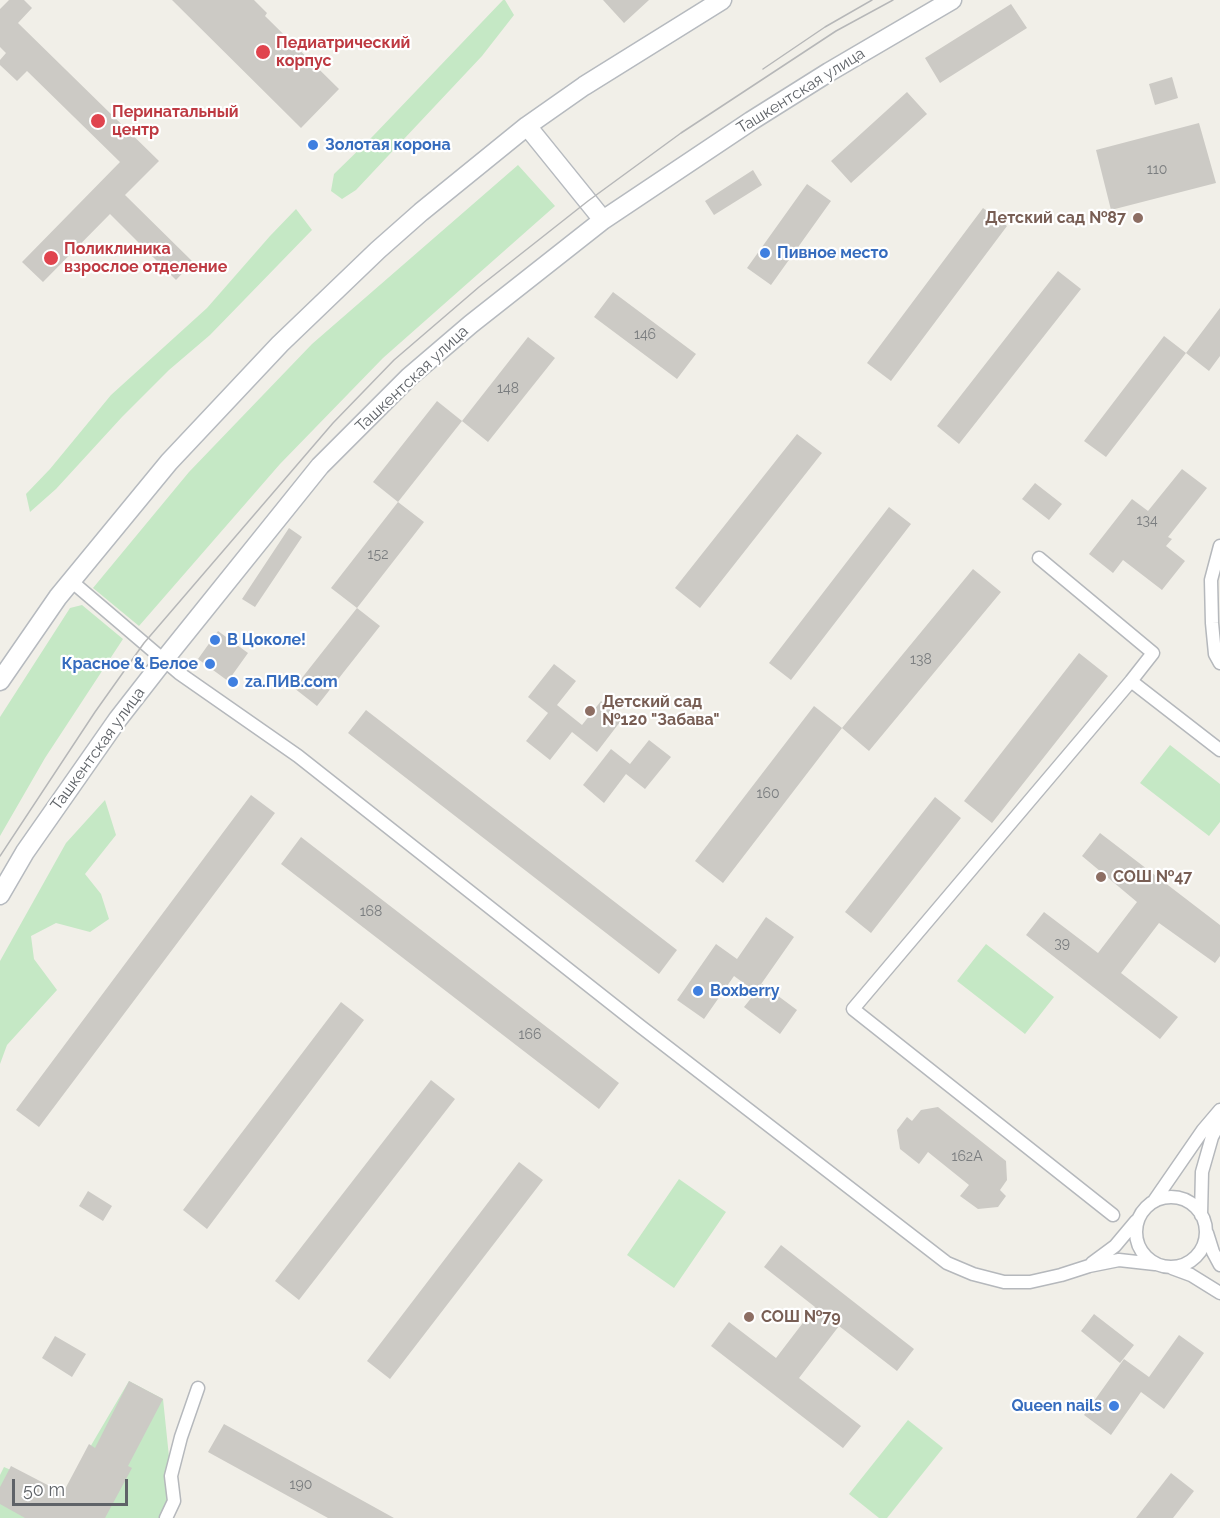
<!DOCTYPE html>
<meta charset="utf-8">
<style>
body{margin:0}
#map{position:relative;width:1220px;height:1518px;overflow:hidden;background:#f1efe8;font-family:Raleway,sans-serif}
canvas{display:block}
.scale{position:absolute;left:12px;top:1479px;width:116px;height:27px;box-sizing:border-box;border:3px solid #5f6368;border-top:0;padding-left:8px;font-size:18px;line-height:21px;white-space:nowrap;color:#5f6368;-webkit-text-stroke:4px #fff;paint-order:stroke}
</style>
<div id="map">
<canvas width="1220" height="1518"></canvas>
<div class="scale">50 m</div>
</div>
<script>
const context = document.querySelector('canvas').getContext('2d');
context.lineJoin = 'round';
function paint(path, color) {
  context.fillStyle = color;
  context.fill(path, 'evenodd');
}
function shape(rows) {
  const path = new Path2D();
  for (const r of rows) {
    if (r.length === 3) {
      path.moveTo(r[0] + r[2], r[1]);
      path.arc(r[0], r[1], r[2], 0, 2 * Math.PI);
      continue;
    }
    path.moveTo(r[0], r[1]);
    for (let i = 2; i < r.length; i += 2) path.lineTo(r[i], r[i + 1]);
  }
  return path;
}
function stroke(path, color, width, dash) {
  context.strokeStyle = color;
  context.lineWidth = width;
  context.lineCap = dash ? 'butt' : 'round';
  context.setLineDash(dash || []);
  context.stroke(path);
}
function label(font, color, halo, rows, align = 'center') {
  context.font = font + ' Raleway,sans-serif';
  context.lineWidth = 4.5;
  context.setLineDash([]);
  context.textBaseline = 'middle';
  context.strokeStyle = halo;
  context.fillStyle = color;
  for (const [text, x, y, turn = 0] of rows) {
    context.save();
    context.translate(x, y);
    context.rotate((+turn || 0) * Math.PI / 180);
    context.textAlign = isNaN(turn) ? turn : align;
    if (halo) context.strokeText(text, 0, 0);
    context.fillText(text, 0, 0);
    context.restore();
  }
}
paint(shape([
 [503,0,505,0,514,15,482,56,356,190,342,199,331,191,334,174,373,136],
 [518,165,555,206,383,358,280,464,139,626,93,588,189,472,312,344],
 [296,209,312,230,210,335,169,370,122,417,56,489,30,512,26,494,50,469,111,395,207,308,270,236],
 [82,605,123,639,45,758,0,836,0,717,70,608],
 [1170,745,1220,784,1220,822,1209,836,1140,783],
 [105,800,116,835,85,874,101,894,109,919,90,932,56,923,31,936,34,959,57,990,7,1045,0,1064,0,961,66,843],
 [986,944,1054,997,1025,1034,957,981],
 [679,1179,726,1212,674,1288,627,1255],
 [129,1381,163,1399,171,1476,165,1518,0,1518,0,1475,4,1467,63,1493],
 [908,1420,943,1448,887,1518,879,1518,849,1494]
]), '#c5e8c5');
paint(shape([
 [9,0,24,0,32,8,18,23,159,161,125,195,193,262,176,280,110,214,43,282,22,262,120,162,27,71,17,81,0,65,0,60,6,53,0,47,0,9],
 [172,0,254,0,267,13,265,16,339,89,301,128],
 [603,0,649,0,624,23],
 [1011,4,1027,28,940,83,925,58],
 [1172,77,1178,98,1155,105,1149,84],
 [907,92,927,114,851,183,831,161],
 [1199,123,1216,183,1111,210,1096,150],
 [753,170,762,185,714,215,705,201],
 [807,184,831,201,771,285,747,268],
 [983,208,1007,226,891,381,867,363],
 [1058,271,1081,289,959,444,937,426],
 [613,292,696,354,677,379,594,317],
 [1220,308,1220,356,1209,371,1186,353],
 [1164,336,1186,353,1106,457,1084,441],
 [528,337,555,358,488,442,462,421],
 [437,401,462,421,398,502,373,482],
 [797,434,822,453,700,608,675,588],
 [1182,469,1207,488,1168,537,1172,539,1166,546,1185,561,1162,590,1123,560,1113,573,1089,554,1132,499,1148,511],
 [1035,483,1062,504,1049,520,1022,499],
 [398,502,424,522,357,608,331,588],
 [889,507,911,524,791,680,769,663],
 [289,528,302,537,255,607,242,599],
 [973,569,1001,592,869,751,842,728],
 [357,608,380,626,317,706,294,688],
 [218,631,248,653,228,681,198,659],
 [1079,653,1108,676,992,823,964,801],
 [554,664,576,681,557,705,582,725,601,701,623,718,597,752,572,732,550,760,526,741,548,713,528,697],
 [814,706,842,728,723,883,695,861],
 [366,710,677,950,659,974,348,733],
 [649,740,671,757,645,789,626,774,604,803,583,785,611,749,630,764],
 [251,795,275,813,39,1127,16,1110],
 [935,797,961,818,871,933,845,912],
 [1100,833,1220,925,1220,956,1215,963,1159,923,1121,973,1178,1017,1160,1039,1026,935,1044,912,1098,953,1137,902,1082,856],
 [301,837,619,1083,599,1109,281,864],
 [766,917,794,937,757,990,762,984,797,1010,780,1034,744,1007,756,992,734,976,704,1019,677,1000,716,944,737,959],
 [341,1002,364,1020,207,1229,183,1210],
 [431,1080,455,1099,299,1300,275,1281],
 [938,1107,1006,1161,1007,1180,1000,1190,1006,1196,998,1207,978,1209,960,1196,969,1185,928,1152,919,1164,900,1149,897,1130,907,1117,912,1121,921,1110],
 [519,1162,543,1180,390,1379,367,1361],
 [88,1191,112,1206,103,1221,79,1206],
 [781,1245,914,1349,897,1371,839,1326,799,1378,861,1426,843,1448,711,1346,729,1322,776,1358,815,1307,764,1267],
 [1094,1314,1134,1345,1120,1363,1081,1331],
 [1179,1335,1204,1353,1164,1409,1141,1392,1111,1435,1084,1415,1124,1359,1149,1377],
 [55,1336,86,1354,72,1377,42,1358],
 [129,1381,163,1399,128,1466,132,1468,105,1518,25,1518,0,1504,0,1487,11,1466,63,1493,89,1444,95,1448],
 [224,1424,394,1518,328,1518,208,1452],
 [1171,1473,1194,1491,1173,1518,1136,1518]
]), '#cccac5');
const street = shape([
 [1220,546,1211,580,1212,623,1215,654,1220,663],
 [1039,558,1153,653,1131,681,853,1009,1113,1215],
 [70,580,179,673,298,756,640,1026,947,1263,973,1274,1004,1282,1030,1282,1061,1275,1089,1266,1119,1260,1155,1264],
 [1131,681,1220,750],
 [1171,1232,35],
 [1154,1201,1203,1130,1220,1110],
 [1201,1215,1202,1172,1212,1137,1220,1122],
 [1207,1233,1213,1252,1220,1265],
 [1092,1263,1115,1246,1136,1221],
 [1172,1268,1191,1275,1220,1293],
 [166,1518,174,1501,171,1476,181,1437,198,1388]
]);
const secondary = shape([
 [527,126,603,220],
 [0,681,58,597,169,462,280,344,378,250,421,212,527,126,584,86,722,0],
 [0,895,25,852,118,719,164,660,320,466,409,377,471,324,603,220,751,121,829,72,952,0]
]);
stroke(street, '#b5b8bc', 15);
stroke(secondary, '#b6babf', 21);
stroke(street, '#fff', 12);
stroke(secondary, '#fff', 18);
stroke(shape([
 [763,69,825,27,872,0],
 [0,856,95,712,144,643,333,423,394,360,479,287,588,201,681,133,836,31,893,0]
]), '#b6b7b8', 1.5);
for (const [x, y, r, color] of [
 [263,52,8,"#e0444e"],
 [98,121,8,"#e0444e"],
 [313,145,6,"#3f7fe0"],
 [1138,218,6,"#8d6e63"],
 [765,253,6,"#3f7fe0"],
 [51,258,8,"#e0444e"],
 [215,640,6,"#3f7fe0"],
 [210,664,6,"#3f7fe0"],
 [233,682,6,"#3f7fe0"],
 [590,711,6,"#8d6e63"],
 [1101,877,6,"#8d6e63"],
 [698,991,6,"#3f7fe0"],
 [749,1317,6,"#8d6e63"],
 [1114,1406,6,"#3f7fe0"]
]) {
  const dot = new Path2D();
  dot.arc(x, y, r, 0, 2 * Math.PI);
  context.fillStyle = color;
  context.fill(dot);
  stroke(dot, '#fff', 2);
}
label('14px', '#7a7d7f', null, [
 ["110",1157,170],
 ["146",645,335],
 ["148",508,389],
 ["134",1147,521],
 ["152",378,555],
 ["138",921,660],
 ["160",768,794],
 ["168",371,912],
 ["39",1062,944],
 ["166",530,1035],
 ["162А",967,1157],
 ["190",301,1485]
]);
label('bold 16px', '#be3a42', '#fff', [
 ["Педиатрический",276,43],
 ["корпус",276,61],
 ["Перинатальный",112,112],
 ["центр",112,130],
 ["Поликлиника",64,249],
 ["взрослое отделение",64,267]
], 'left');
label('16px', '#5f6368', '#fff', [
 ["Ташкентская улица",801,91,-32],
 ["Ташкентская улица",412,379,-43],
 ["Ташкентская улица",98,749,-54]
]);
label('bold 16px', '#366cbe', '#fff', [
 ["Золотая корона",325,145],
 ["Пивное место",777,253],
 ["В Цоколе!",227,640],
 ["Красное & Белое",198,664,"right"],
 ["za.ПИВ.com",245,682],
 ["Boxberry",710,991],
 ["Queen nails",1102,1406,"right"]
], 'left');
label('bold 16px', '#785e54', '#fff', [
 ["Детский сад №87",1126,218,"right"],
 ["Детский сад",602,702],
 ["№120 \"Забава\"",602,720],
 ["СОШ №47",1113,877],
 ["СОШ №79",761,1317]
], 'left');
</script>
